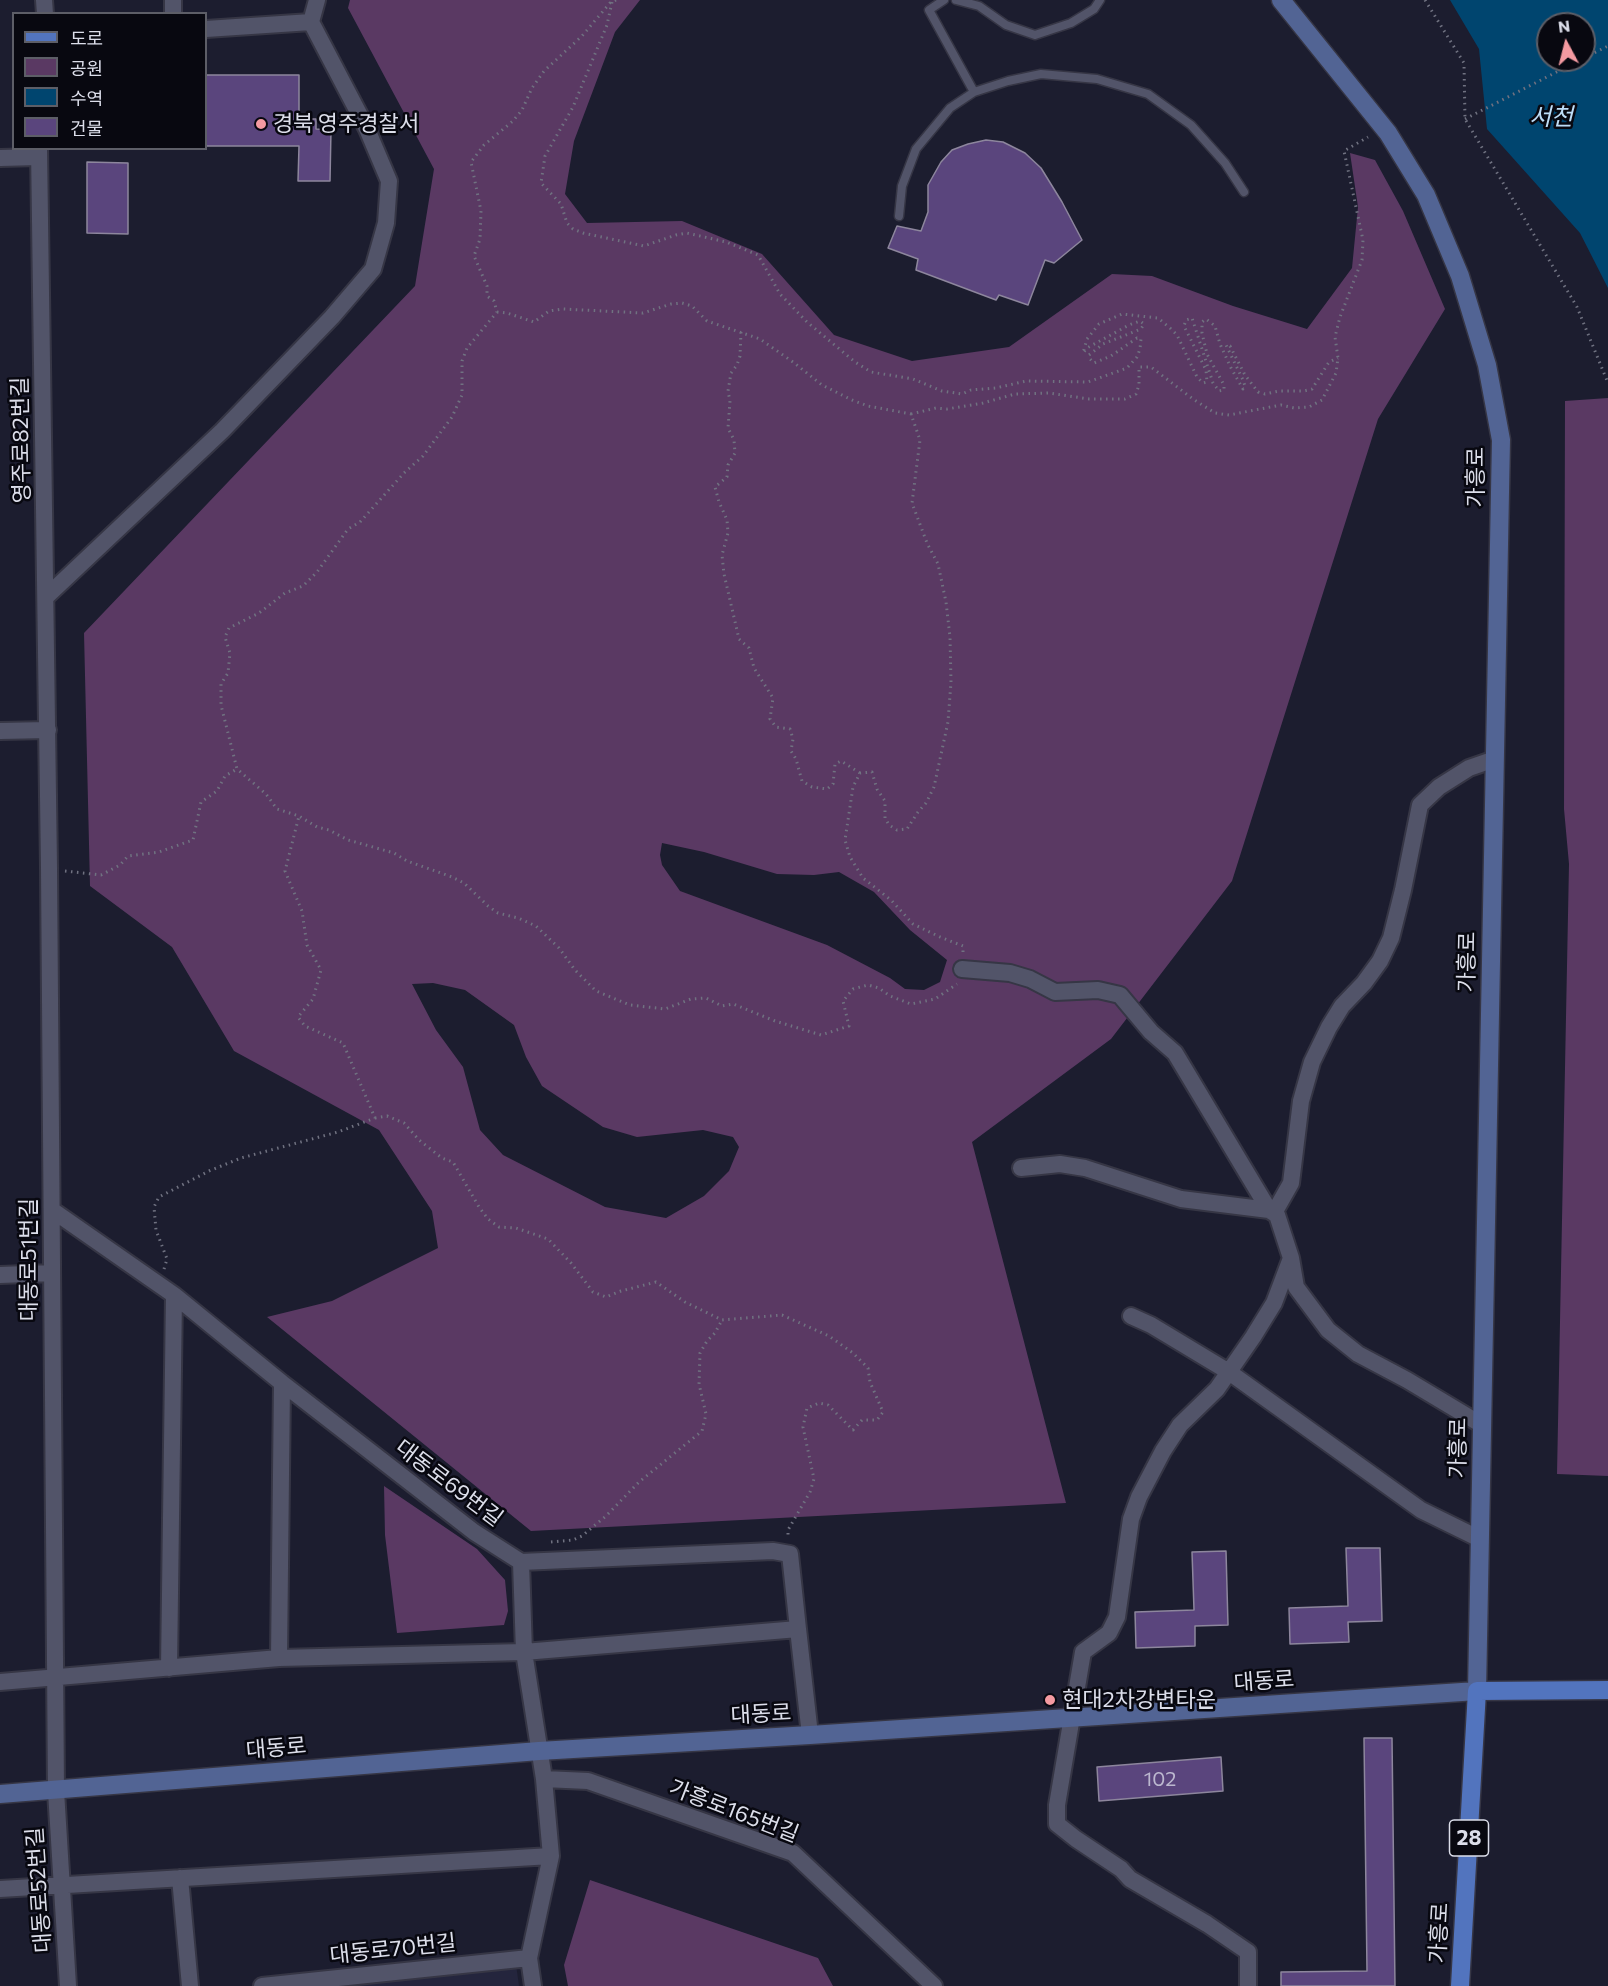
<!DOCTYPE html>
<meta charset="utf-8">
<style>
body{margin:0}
#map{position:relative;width:1608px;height:1986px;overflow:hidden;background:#1c1d2f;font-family:Commissioner,"Noto Sans KR",sans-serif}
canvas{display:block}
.legend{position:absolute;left:12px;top:12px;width:195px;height:138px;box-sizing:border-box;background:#080810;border:2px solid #5d5e67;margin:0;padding:8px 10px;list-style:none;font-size:18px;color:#dcdeea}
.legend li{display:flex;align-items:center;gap:12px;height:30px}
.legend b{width:30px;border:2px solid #5d5e67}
.north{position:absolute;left:1536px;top:12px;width:60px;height:60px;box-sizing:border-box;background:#080810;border:2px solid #5d5e67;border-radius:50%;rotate:353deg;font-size:16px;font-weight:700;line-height:24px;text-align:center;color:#dcdeea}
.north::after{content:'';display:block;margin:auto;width:21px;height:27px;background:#f49aa1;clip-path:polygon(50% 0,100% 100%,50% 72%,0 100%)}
</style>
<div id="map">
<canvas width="1608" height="1986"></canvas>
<ul class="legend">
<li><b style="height:8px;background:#5274be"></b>도로</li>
<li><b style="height:16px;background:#5a3963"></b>공원</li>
<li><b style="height:16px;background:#00456f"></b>수역</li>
<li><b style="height:16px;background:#5a457d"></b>건물</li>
</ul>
<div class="north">N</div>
</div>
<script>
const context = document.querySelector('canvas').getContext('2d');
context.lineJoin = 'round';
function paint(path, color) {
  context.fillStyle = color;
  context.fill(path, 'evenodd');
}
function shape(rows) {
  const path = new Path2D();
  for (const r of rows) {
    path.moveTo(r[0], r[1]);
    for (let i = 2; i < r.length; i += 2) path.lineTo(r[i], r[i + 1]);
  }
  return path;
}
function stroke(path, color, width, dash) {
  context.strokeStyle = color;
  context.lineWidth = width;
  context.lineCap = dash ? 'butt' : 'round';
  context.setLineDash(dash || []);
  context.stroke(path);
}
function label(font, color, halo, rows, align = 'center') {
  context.font = font + ' Commissioner,"Noto Sans KR",sans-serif';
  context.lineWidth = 5;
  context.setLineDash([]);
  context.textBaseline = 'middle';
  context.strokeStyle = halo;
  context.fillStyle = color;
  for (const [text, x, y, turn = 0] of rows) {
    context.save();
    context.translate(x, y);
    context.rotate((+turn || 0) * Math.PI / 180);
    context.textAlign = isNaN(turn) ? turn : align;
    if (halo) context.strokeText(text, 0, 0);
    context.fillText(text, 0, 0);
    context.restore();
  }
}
paint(shape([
 [516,1964,519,1986,345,1986]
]), '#24253d');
paint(shape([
 [350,0,640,0,615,32,574,141,565,194,587,223,682,221,762,254,834,335,912,361,1009,347,1112,274,1152,276,1233,306,1307,329,1352,268,1358,207,1350,153,1375,160,1403,211,1445,309,1378,419,1232,881,1111,1039,972,1142,1066,1503,531,1531,267,1317,332,1301,438,1248,432,1211,379,1130,234,1051,172,947,90,886,84,633,415,286,434,169,348,8],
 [662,843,704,852,777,874,814,875,839,872,874,892,910,930,947,960,940,982,924,990,905,989,890,978,827,945,680,891,662,865,660,855],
 [433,983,465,990,514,1025,526,1057,542,1086,603,1127,637,1137,703,1130,733,1137,739,1147,729,1171,704,1196,666,1218,605,1207,503,1155,480,1130,463,1067,436,1030,412,984],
 [1608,398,1608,1476,1557,1474,1569,864,1564,809,1565,401],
 [384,1486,477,1549,505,1580,508,1611,504,1625,397,1633,385,1535],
 [590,1880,818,1958,833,1986,568,1986,564,1965]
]), '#5a3963');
paint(shape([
 [1450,0,1608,0,1608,288,1580,233,1487,129,1479,49],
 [1548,24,1584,24,1584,60,1548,60]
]), '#00456f');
const building = shape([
 [206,75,299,75,299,119,316,119,316,129,331,130,330,181,298,181,299,146,206,146,206,75],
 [986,140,1003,142,1025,153,1041,168,1062,202,1082,240,1054,263,1045,260,1028,305,999,295,996,300,916,270,918,259,888,248,897,226,921,231,928,212,928,185,941,162,952,150,968,144,986,140],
 [87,162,128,163,128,234,87,233,87,162],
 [1346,1548,1380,1548,1382,1621,1348,1622,1349,1642,1290,1644,1289,1608,1348,1606,1346,1548],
 [1226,1551,1228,1625,1195,1626,1195,1646,1136,1648,1135,1612,1194,1610,1192,1552,1226,1551],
 [1364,1738,1392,1738,1395,1986,1281,1986,1281,1972,1367,1971,1364,1738],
 [1221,1757,1223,1791,1099,1801,1097,1767,1221,1757]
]);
paint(building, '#5a457d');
stroke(building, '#8d869d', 1.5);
const lane = shape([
 [956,0,979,6,1006,25,1035,35,1071,23,1094,9,1100,0],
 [974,92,1008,81,1041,74,1097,79,1148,94,1191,125,1225,163,1244,192],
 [899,216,902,186,916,149,950,108,974,92,929,10,944,0]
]);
const street = shape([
 [44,0,45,14],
 [173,0,173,14],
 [206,29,311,22],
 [39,148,49,868,56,1791,68,1986],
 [0,158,38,157],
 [46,597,222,431,332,317,373,269,386,223,389,181,367,129,311,22,317,0],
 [0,731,48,730],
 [962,969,1010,973,1030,979,1055,992,1098,990,1120,995,1151,1032,1175,1053,1269,1210],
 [1021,1168,1060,1164,1085,1168,1181,1199,1269,1210,1277,1215,1291,1258,1296,1287,1328,1330,1358,1354,1407,1380,1482,1425],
 [52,1210,174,1295,282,1383,474,1532,521,1562,524,1652,544,1779,551,1856,529,1958,533,1986],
 [1274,1213,1291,1183,1301,1101,1312,1062,1329,1027,1342,1006,1364,983,1380,961,1391,938,1403,890,1420,805,1439,787,1469,768,1495,759],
 [0,1275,51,1273],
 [1131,1316,1151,1325,1229,1372,1421,1510,1480,1539],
 [521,1562,773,1551,790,1554,798,1629],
 [279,1658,282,1383],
 [169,1668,174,1295],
 [0,1682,279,1658,524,1652,798,1629,810,1735],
 [544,1779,588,1781,793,1853,934,1986],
 [180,1878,190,1986],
 [0,1889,551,1856],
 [262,1986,529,1958],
 [1248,1986,1248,1952,1207,1924,1130,1879,1121,1869,1076,1839,1057,1824,1057,1805,1083,1652,1109,1633,1117,1617,1131,1519,1139,1497,1163,1451,1180,1425,1217,1389,1253,1337,1274,1303,1291,1258]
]);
const secondary = shape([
 [0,1794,539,1751,810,1735,1477,1691,1501,440,1487,365,1460,276,1426,195,1388,133,1281,0]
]);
const primary = shape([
 [1460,1986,1477,1691,1608,1690]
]);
stroke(lane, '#363645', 11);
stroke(street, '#363645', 20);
stroke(secondary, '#363645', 21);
stroke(primary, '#363645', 21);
stroke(shape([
 [616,0,610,3,582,36,544,71,532,88,522,110,513,121,484,145,471,162,481,211,480,239,474,256,487,286,487,296,494,301,497,312,467,348,462,361,462,395,452,417,423,456,404,473,360,522,348,529,317,572,303,586,285,593,259,613,229,628,225,637,230,653,228,673,221,684,221,705,237,769,266,794,277,809,299,816,317,827,329,830,348,840,394,853,407,861,452,877,464,883,488,906,498,913,518,918,536,926,559,948,575,970,596,991,630,1005,665,1009,691,999,706,998,722,1006,733,1004,775,1021,821,1035,849,1026,843,1001,853,989,868,985,879,988,890,996,911,1004,935,999,957,984],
 [1425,0,1464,63,1465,119,1577,307,1608,383],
 [612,2,607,25,573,107,545,156,541,183,561,204,567,223,573,229,583,233,644,246,676,235,687,233,726,242,758,255,780,294,807,322,855,362,871,372,913,379,942,391,962,394,971,390,996,388,1026,381,1088,382,1127,368,1137,357,1140,349,1141,339,1137,338,1111,356,1094,363,1090,359,1089,355,1103,344,1141,329,1144,324,1140,321,1129,325,1087,348,1083,353,1087,339,1099,324,1122,314,1158,318,1170,328,1177,335,1197,377,1203,383,1207,382,1206,370,1184,326,1186,320,1192,318,1213,383,1219,391,1224,390,1224,385,1207,354,1202,333,1202,322,1206,319,1215,326,1220,344,1231,368,1243,389,1245,386,1243,380,1226,345,1230,346,1245,375,1258,392,1265,394,1279,391,1304,391,1312,389,1329,362,1338,358],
 [1584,58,1608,46],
 [1465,119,1580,60],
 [497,312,507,313,534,322,549,311,563,309,643,313,671,304,682,303,692,306,707,321,760,339,793,362,822,385,852,400,868,406,911,414,920,440,912,503,927,543,938,564,946,602,950,637,951,682,948,722,934,787,926,803,918,812,907,829,897,830,889,825,885,818,885,801,877,789,872,772,860,773,853,787,845,840,850,857,863,878,891,900,913,924,940,937,963,946,963,954],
 [741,332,740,356,737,365,731,373,728,391,730,401,728,428,734,440,735,453,728,465,727,477,715,487,719,502,727,520,728,533,722,555,724,574,739,639,749,648,754,668,773,698,770,719,776,727,790,729,793,739,791,751,796,759,802,781,812,787,827,789,833,784,835,764,841,761,860,773],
 [911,414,936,408,947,409,983,403,1015,394,1049,393,1089,399,1125,399,1136,394,1139,385,1139,367,1151,367,1193,399,1215,413,1229,415,1281,405,1294,408,1309,407,1322,400,1336,373,1338,358,1335,337,1340,317,1362,260,1363,240,1344,151,1368,137],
 [65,871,101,875,120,865,128,856,159,852,193,840,201,802,217,791,225,776,237,769],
 [375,1118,387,1116,404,1123,419,1140,442,1158,453,1162,479,1207,488,1219,499,1227,516,1228,548,1239,571,1263,593,1292,606,1297,621,1291,656,1282,685,1302,722,1320,782,1315,829,1336,853,1353,868,1368,870,1382,883,1412,877,1420,862,1420,853,1430,828,1405,819,1403,807,1408,803,1427,814,1479,810,1492,788,1530,788,1536],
 [164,1269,167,1259,156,1230,154,1207,159,1197,209,1171,241,1158,338,1132,375,1118,343,1043,305,1026,298,1017,313,999,321,970,307,945,302,911,285,871,299,816],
 [551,1542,573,1540,582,1536,606,1516,639,1482,702,1431,706,1414,699,1384,700,1353,707,1341,715,1333,722,1320]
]), '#707281', 3, [1.5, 4.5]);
stroke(lane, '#525469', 8);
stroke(street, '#525469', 16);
stroke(secondary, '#526494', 18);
stroke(primary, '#5274be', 18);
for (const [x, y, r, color] of [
 [261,124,6,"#f49aa1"],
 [1050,1700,6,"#f49aa1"]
]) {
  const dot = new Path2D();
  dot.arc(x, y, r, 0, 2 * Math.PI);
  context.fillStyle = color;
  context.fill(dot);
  stroke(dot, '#080810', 2);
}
label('20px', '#bcb8cf', null, [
 ["102",1160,1779]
]);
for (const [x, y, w] of [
 [1469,1838,39]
]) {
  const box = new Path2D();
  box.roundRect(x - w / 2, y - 18, w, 36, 4.5);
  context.fillStyle = '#080810';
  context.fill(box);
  stroke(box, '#dcdeea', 1.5);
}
label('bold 21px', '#dcdeea', null, [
 ["28",1469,1838]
]);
label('22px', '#dcdeea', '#080810', [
 ["경북 영주경찰서",273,124],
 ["현대2차강변타운",1062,1700]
], 'left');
label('22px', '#dcdeea', '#080810', [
 ["영주로82번길",21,440,-91],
 ["가흥로",1476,477,-90],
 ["가흥로",1467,962,-89],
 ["대동로51번길",29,1260,-90],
 ["가흥로",1458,1448,-89],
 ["대동로69번길",449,1483,37],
 ["대동로",1264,1681,-4],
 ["대동로",761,1714,-3],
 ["대동로",276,1748,-5],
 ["가흥로165번길",734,1811,21],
 ["대동로52번길",39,1890,-94],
 ["가흥로",1439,1933,-87],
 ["대동로70번길",393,1949,-6]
]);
label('italic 24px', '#bdddf7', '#080810', [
 ["서천",1551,117]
]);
</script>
